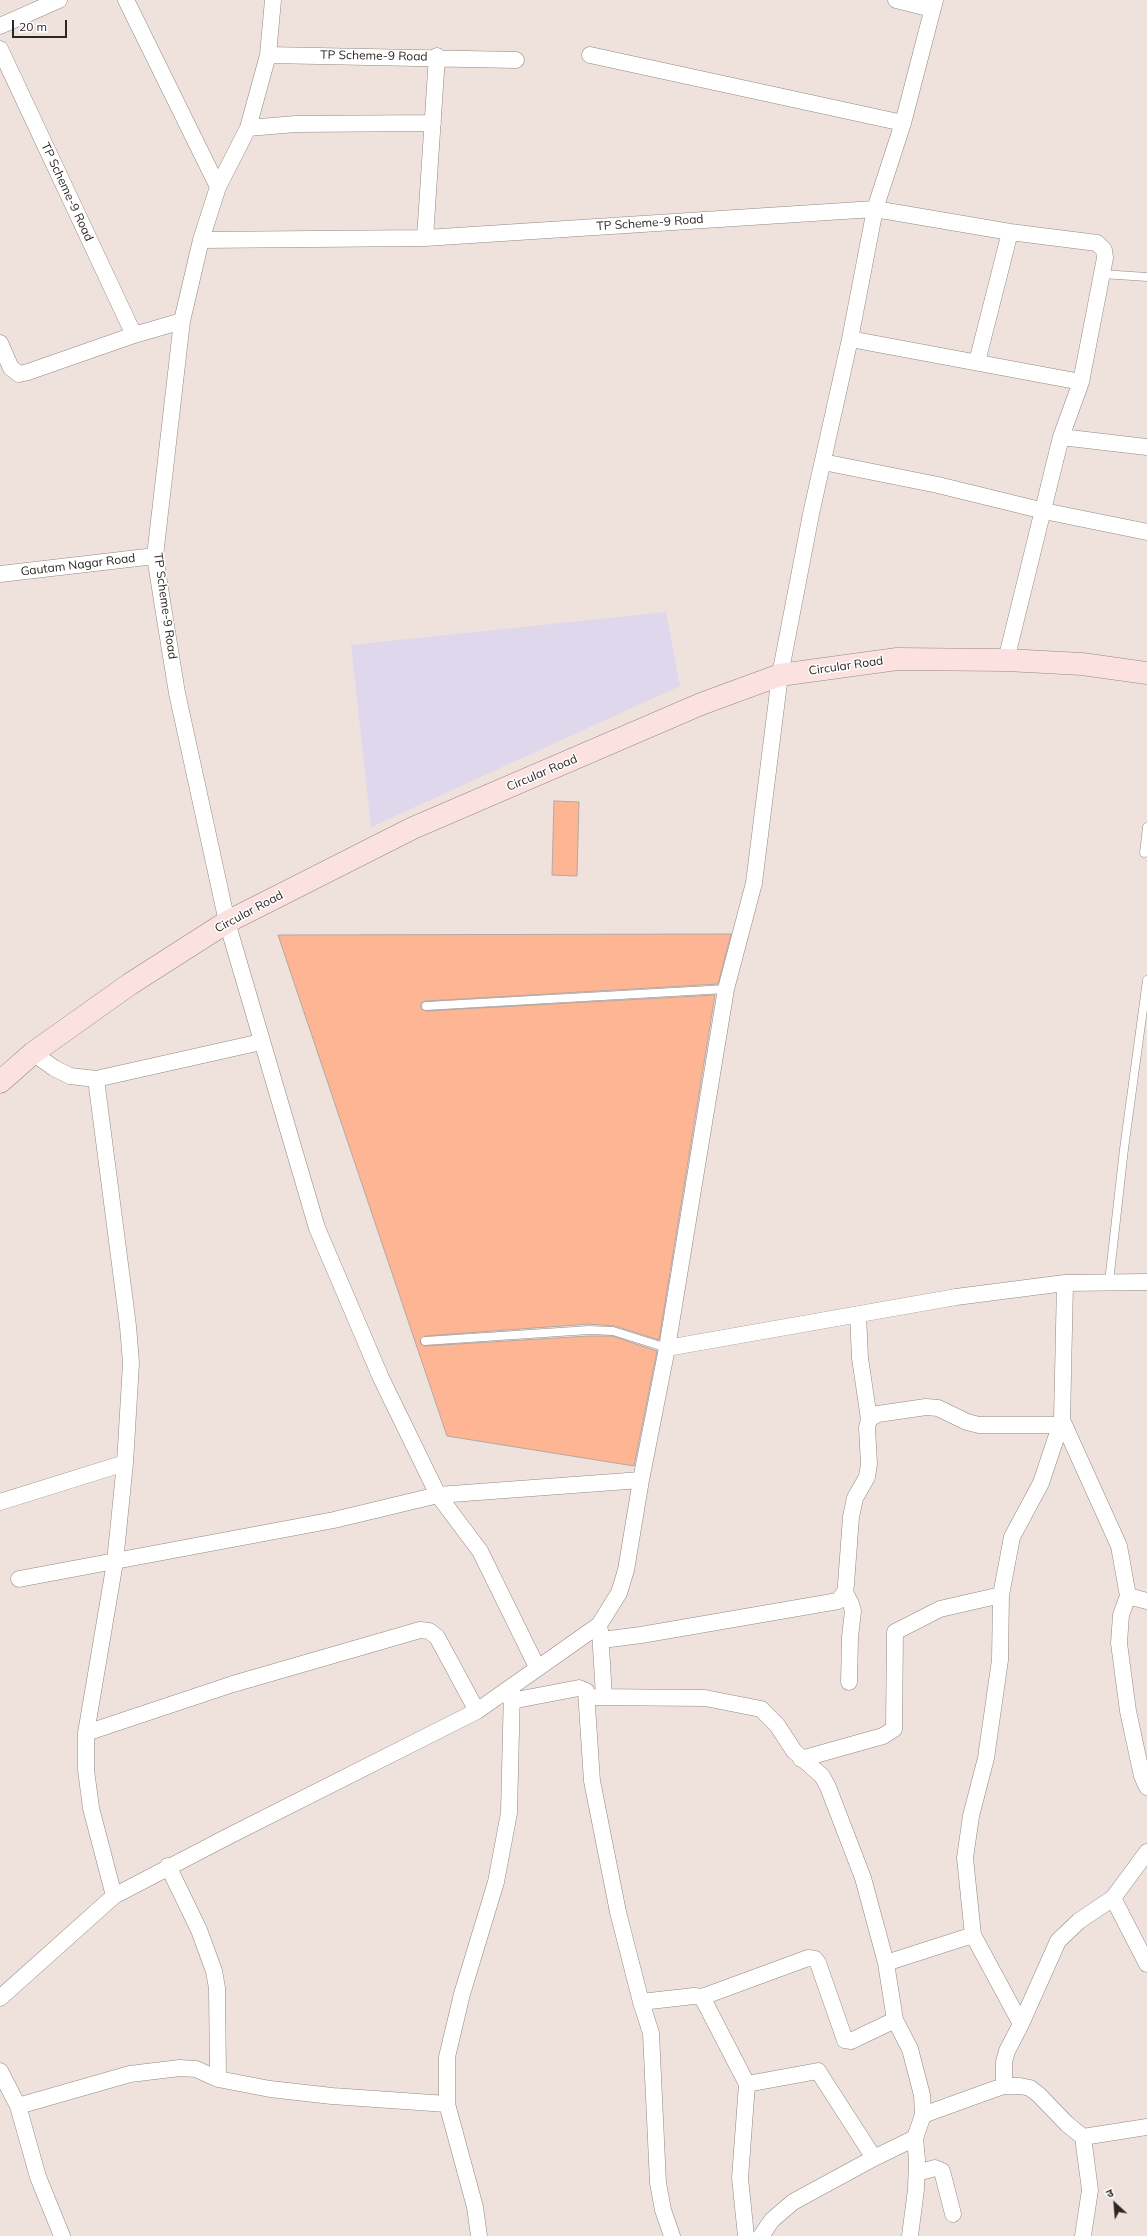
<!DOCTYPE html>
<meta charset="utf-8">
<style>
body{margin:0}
#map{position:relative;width:1147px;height:2236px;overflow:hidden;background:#efe2dd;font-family:Mulish,"Noto Sans Devanagari",sans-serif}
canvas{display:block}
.north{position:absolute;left:1095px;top:2184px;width:40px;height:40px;-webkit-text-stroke:3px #fff;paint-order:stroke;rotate:334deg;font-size:11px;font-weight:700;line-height:16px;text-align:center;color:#2c2725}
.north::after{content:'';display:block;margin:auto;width:14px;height:18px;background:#2c2725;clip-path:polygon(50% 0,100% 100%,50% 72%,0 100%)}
.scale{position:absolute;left:12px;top:20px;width:55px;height:18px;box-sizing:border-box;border:2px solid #2c2725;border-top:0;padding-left:5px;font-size:12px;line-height:14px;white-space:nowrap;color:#2c2725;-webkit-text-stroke:3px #fff;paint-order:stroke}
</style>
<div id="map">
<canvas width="1147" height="2236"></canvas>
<div class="north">उ</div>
<div class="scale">20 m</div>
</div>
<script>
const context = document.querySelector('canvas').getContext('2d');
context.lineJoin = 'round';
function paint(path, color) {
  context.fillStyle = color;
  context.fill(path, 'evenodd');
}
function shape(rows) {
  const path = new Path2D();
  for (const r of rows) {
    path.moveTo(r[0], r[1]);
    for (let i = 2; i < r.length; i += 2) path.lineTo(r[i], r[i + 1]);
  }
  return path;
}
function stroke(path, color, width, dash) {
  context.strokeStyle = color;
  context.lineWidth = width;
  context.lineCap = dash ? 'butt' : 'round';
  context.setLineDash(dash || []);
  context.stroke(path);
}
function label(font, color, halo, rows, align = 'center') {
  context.font = font + ' Mulish,sans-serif';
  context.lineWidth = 3;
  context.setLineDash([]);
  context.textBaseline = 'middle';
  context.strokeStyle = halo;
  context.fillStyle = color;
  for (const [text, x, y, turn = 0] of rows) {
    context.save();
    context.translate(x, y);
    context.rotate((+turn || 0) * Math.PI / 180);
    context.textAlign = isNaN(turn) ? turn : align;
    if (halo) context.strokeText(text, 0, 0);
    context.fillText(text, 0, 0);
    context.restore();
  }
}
paint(shape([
 [666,612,680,686,371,827,351,645]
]), '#dfd7ec');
const building = shape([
 [554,801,579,802,577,876,552,875,554,801],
 [731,934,718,984,426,1001,421,1003,421,1009,426,1011,715,995,659,1340,615,1326,589,1324,425,1336,420,1341,421,1344,425,1346,589,1336,612,1336,657,1351,634,1466,447,1436,278,935,731,934]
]);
paint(building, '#fdb593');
stroke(building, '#b3a8a3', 1);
const lane = shape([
 [1102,274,1147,277],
 [1144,853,1147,827],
 [426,1006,726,989],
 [1109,1282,1124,1149,1147,980],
 [425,1341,589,1330,613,1331,667,1348]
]);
const street = shape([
 [126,0,218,187],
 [273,0,268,55,248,128,218,187,201,240,182,321,155,556,163,607,177,693,227,922,317,1228,381,1378,438,1495,480,1551,537,1667],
 [896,0,932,9],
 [0,26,59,0],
 [0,49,134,335],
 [268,55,516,60],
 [590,55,903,123],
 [248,128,296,124,433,123],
 [425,238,437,56],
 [201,240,425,238,875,209,1010,232,1097,243,1104,250,1105,258,1081,382,1061,437,1006,660],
 [850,339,1081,382],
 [0,343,11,368,19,374,28,372,134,335,182,321],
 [977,362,1010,232],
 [1061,437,1147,447],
 [823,462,938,485,1044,511,1147,532],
 [0,574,155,556],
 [33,1053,54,1068,70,1076,96,1079,261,1042],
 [96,1079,128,1326,131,1363,125,1463,115,1562,86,1733,86,1770,91,1808,114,1896],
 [1065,1283,1062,1420,1119,1546,1128,1596,1121,1615,1119,1643,1128,1711,1142,1776,1147,1787],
 [858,1315,860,1358,869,1419],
 [667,1348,956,1297,1065,1283,1147,1282],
 [0,1502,125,1463],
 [19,1579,334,1520,438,1495,641,1480],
 [845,1592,851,1604,853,1611,850,1637,849,1682],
 [1128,1596,1147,1601],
 [600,1630,604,1697],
 [602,1640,641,1635,838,1601,845,1592,846,1584,851,1517,855,1498,867,1477,869,1464,867,1428,869,1419,878,1414,926,1407,938,1408,967,1422,979,1425,1059,1425],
 [588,1697,705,1698,761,1709,777,1725,794,1751,822,1776,828,1787,863,1878,886,1963,895,2020,910,2049,922,2095,923,2115,915,2138,917,2160,916,2189,910,2236],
 [511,1701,579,1688,586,1691,592,1781,618,1912,641,2002,651,2033,658,2183,663,2210,672,2236],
 [86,1733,233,1684,420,1630,429,1631,437,1637,477,1711],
 [801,1759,883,1736,894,1729,895,1632,940,1609,1001,1595],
 [168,1866,199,1930,214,1971,217,1988,218,2079],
 [1113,1898,1147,1964],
 [886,1963,973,1935],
 [702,1997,808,1958,815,1959,818,1963,845,2040,851,2041,895,2020],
 [0,1998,114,1896,227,1837,477,1711,599,1625,619,1593,626,1570,641,1480,667,1348,726,989,754,883,780,675,811,514,850,339,875,209,903,123,935,0],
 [641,2002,694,1996,702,1997,747,2084,740,2178,746,2236],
 [1021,2024,973,1935,965,1858,971,1816,986,1758,1000,1660,1001,1595,1012,1537,1041,1483,1062,1420],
 [0,2071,18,2106,38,2177,62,2236],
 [747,2084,818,2071,874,2158],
 [1004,2086,1004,2062,1007,2051,1021,2024,1058,1941,1079,1921,1113,1898,1147,1852],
 [18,2106,130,2074,180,2068,196,2069,218,2079,270,2089,332,2096,447,2104],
 [923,2115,992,2090,1004,2086,1020,2086,1030,2088,1039,2095,1067,2124,1083,2137,1147,2127],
 [917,2173,935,2168,942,2171,953,2214],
 [479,2236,475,2207,447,2104,447,2057,462,1994,496,1882,509,1813,512,1690],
 [761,2236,772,2220,793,2202,874,2158,915,2138],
 [1083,2236,1090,2190,1083,2137]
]);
const secondary = shape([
 [0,1082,33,1053,130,984,227,922,413,828,701,704,780,675,897,659,1006,660,1082,664,1147,673]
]);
stroke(lane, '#938883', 9);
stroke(street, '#938883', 17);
stroke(secondary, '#938883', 23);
stroke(lane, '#fff', 8);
stroke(street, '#fff', 16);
stroke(secondary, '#fce1e1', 22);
label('12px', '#2c2725', '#fff', [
 ["TP Scheme-9 Road",374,56,1],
 ["TP Scheme-9 Road",67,192,65],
 ["TP Scheme-9 Road",650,223,-4],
 ["Gautam Nagar Road",78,565,-7],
 ["TP Scheme-9 Road",165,606,82],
 ["Circular Road",846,666,-8],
 ["Circular Road",542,773,-23],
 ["Circular Road",249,912,-28]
]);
</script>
